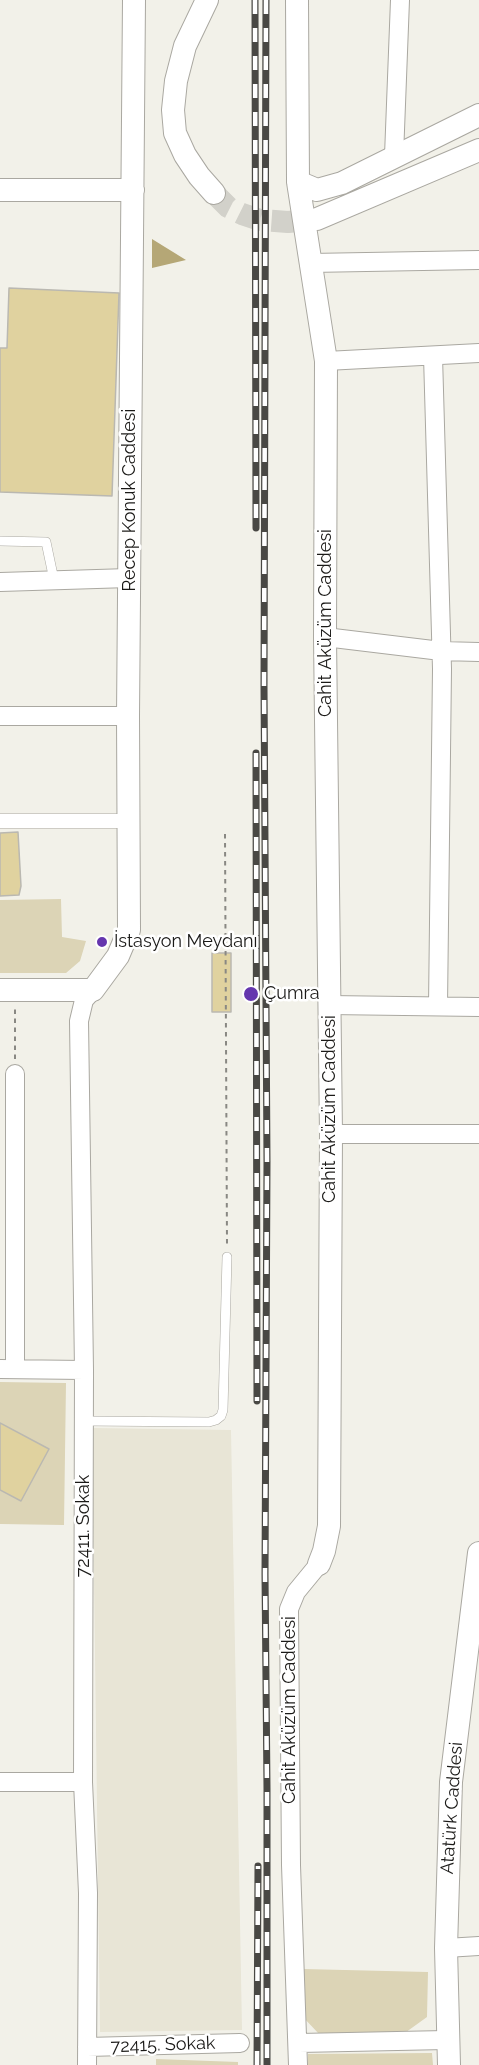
<!DOCTYPE html>
<meta charset="utf-8">
<style>
body{margin:0}
canvas{display:block;background:#f2f1e9}
</style>
<canvas width="479" height="2065"></canvas>
<script>
const context = document.querySelector('canvas').getContext('2d');
context.lineJoin = 'round';
function paint(path, color) {
  context.fillStyle = color;
  context.fill(path, 'evenodd');
}
function shape(rows) {
  const path = new Path2D();
  for (const r of rows) {
    path.moveTo(r[0], r[1]);
    for (let i = 2; i < r.length; i += 2) path.lineTo(r[i], r[i + 1]);
  }
  return path;
}
function stroke(path, color, width, dash) {
  context.strokeStyle = color;
  context.lineWidth = width;
  context.lineCap = dash ? 'butt' : 'round';
  context.setLineDash(dash || []);
  context.stroke(path);
}
function label(font, color, halo, rows, align = 'center') {
  context.font = font + ' Raleway,sans-serif';
  context.lineWidth = 5;
  context.setLineDash([]);
  context.textBaseline = 'middle';
  context.strokeStyle = halo;
  context.fillStyle = color;
  for (const [text, x, y, turn = 0] of rows) {
    context.save();
    context.translate(x, y);
    context.rotate((+turn || 0) * Math.PI / 180);
    context.textAlign = isNaN(turn) ? turn : align;
    if (halo) context.strokeText(text, 0, 0);
    context.fillText(text, 0, 0);
    context.restore();
  }
}
paint(shape([
 [92,1428,231,1430,242,2030,100,2032]
]), '#e8e5d6');
paint(shape([
 [61,899,62,937,86,941,80,961,66,973,0,973,0,900],
 [0,1382,66,1383,64,1525,0,1524],
 [303,1969,428,1972,427,2017,402,2035,319,2034,303,2017],
 [432,2053,433,2065,308,2065,308,2054],
 [156,2059,238,2062,238,2065,156,2065]
]), '#dcd4b6');
paint(shape([
 [152,239,186,260,152,268]
]), '#b5a776');
const building = shape([
 [9,288,119,293,112,496,0,492,0,348,7,348,9,288],
 [18,832,21,886,19,895,0,896,0,833,18,832],
 [212,953,231,953,231,1012,212,1012,212,953],
 [0,1423,49,1449,21,1501,0,1490,0,1423]
]);
paint(building, '#e0d29f');
stroke(building, '#bab8b1', 1.5);
stroke(shape([
 [214,193,228,207,242,214,260,220,288,222,317,219]
]), '#d2d1ca', 22, [22, 11]);
const service = shape([
 [0,541,46,542,54,580],
 [84,1421,209,1422,216,1420,221,1416,223,1410,227,1257]
]);
const pedestrian = shape([
 [0,821,128,821]
]);
const minor = shape([
 [394,156,400,0],
 [310,263,479,260],
 [433,356,442,669,438,1006],
 [326,361,479,353],
 [0,582,129,578],
 [325,637,441,651,479,652],
 [0,716,128,716],
 [329,1005,479,1007],
 [331,1134,479,1134],
 [0,1369,84,1370],
 [15,1369,15,1074],
 [0,1782,83,1782],
 [446,1948,479,1946],
 [299,2043,446,2040],
 [87,2047,240,2043],
 [87,2065,88,1893,83,1782,84,1370,79,1021,84,1000,93,990],
 [298,2065,291,1865,289,1609,296,1592,319,1564]
]);
const tertiary = shape([
 [207,0,185,46,176,81,173,110,175,133,185,155,199,176,214,193],
 [297,0,298,182,326,361,325,637,331,1134,329,1526,324,1551,319,1564],
 [298,182,317,190,342,183,479,115],
 [0,190,133,190],
 [317,219,479,150],
 [0,990,93,990,118,956,129,930,128,716,134,0],
 [449,2065,446,1948,451,1782,479,1553]
]);
stroke(service, '#aaa8a1', 10);
stroke(pedestrian, '#aaa8a1', 15);
stroke(minor, '#aaa8a1', 20);
stroke(tertiary, '#aaa8a1', 24);
stroke(shape([
 [225,834,227,1245],
 [15,1059,15,1008]
]), '#898883', 2, [4.5, 4.5]);
stroke(service, '#fff', 9);
stroke(pedestrian, '#fff', 14);
stroke(minor, '#fff', 18);
stroke(tertiary, '#fff', 22);
const rail = shape([
 [255,0,256,528],
 [266,0,264,686,267,1161,265,1574,267,1789,267,2065],
 [256,753,257,1401],
 [257,2065,258,1866]
]);
stroke(rail, '#494844', 7);
stroke(rail, '#fff', 4.5, [14]);
for (const [x, y, r, color] of [
 [102,942,6,"#6536ae"],
 [251,994,8,"#6536ae"]
]) {
  const dot = new Path2D();
  dot.arc(x, y, r, 0, 2 * Math.PI);
  context.fillStyle = color;
  context.fill(dot);
  stroke(dot, '#fff', 2);
}
label('18px', '#1a1917', '#fff', [
 ["Recep Konuk Caddesi",130,500,-90],
 ["Cahit Aküzüm Caddesi",326,623,-90],
 ["Cahit Aküzüm Caddesi",330,1109,-90],
 ["72411. Sokak",84,1526,-90],
 ["Cahit Aküzüm Caddesi",290,1710,-90],
 ["Atatürk Caddesi",452,1808,-86],
 ["72415. Sokak",163,2045,-2]
]);
label('18px', '#1a1917', '#fff', [
 ["İstasyon Meydanı",114,942],
 ["Çumra",264,994]
], 'left');
</script>
